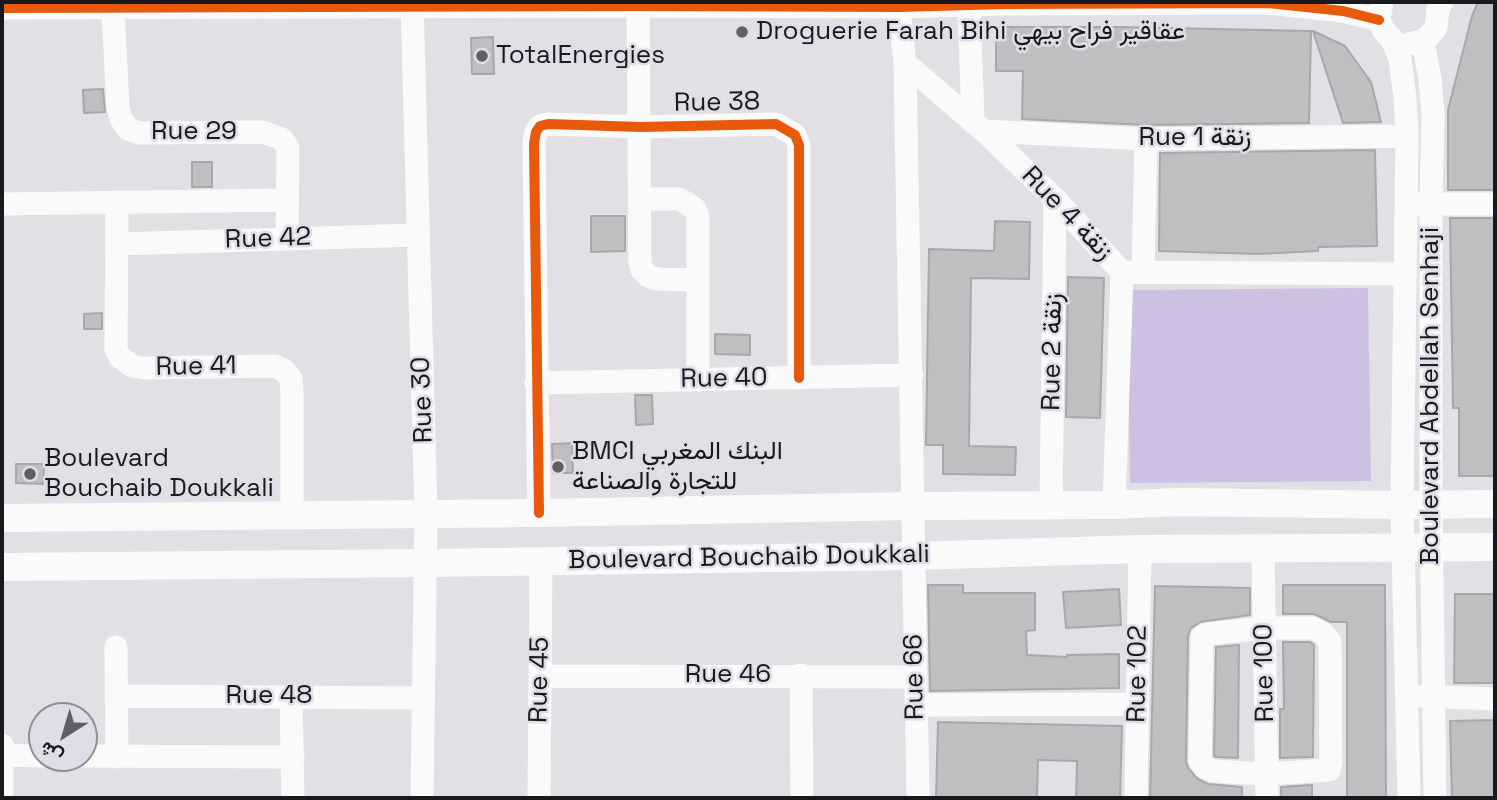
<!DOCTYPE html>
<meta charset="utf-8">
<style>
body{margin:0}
#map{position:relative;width:1497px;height:800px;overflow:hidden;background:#e2e0e5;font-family:"Space Grotesk",Vazirmatn,sans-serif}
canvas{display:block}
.frame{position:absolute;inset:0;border:4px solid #19181c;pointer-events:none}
.north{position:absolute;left:28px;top:702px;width:70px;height:70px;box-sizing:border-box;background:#e1dde8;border:2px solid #918e96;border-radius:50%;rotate:217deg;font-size:19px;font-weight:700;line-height:28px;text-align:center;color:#19181c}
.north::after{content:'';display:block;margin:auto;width:24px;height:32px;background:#5f5e62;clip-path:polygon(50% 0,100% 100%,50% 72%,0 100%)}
</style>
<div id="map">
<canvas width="1497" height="800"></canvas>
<div class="frame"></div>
<div class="north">ش</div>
</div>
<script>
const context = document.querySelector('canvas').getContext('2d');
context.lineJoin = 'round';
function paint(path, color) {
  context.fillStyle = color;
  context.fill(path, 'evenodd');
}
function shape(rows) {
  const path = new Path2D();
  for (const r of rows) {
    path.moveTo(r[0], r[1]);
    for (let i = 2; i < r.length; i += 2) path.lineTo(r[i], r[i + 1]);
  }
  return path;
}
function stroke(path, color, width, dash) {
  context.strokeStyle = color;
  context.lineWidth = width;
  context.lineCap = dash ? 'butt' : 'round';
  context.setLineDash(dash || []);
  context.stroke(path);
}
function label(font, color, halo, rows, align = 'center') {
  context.font = font + ' "Space Grotesk",Vazirmatn,sans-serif';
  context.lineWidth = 5;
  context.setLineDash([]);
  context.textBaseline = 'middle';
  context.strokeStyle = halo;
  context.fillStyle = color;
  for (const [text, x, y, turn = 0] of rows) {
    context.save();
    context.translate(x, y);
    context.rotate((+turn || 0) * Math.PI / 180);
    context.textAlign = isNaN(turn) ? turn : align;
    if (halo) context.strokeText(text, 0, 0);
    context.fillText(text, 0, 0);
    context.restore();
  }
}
paint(shape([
 [1368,288,1371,481,1130,483,1127,290]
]), '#cec0e2');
const building = shape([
 [1478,2,1495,2,1495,190,1448,190,1448,110,1472,16,1478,2],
 [996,27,1119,27,1311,31,1309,123,1146,125,1022,119,1023,71,996,71,996,27],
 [1313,31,1345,46,1371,82,1381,122,1343,123,1313,31],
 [493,37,494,74,472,74,471,38,493,37],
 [103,89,105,112,84,113,83,90,103,89],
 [1375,150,1377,246,1318,247,1318,251,1258,254,1159,251,1160,153,1375,150],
 [192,162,212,162,212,187,192,187,192,162],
 [591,216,625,216,625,251,591,252,591,216],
 [1450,218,1495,218,1495,476,1459,476,1459,408,1453,408,1450,218],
 [995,221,1030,222,1029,279,971,278,969,446,1016,447,1015,475,943,474,943,445,926,445,929,249,994,251,995,221],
 [1068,277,1104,278,1100,418,1066,417,1068,277],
 [102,313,102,329,84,329,84,314,102,313],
 [715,334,750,335,750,355,715,354,715,334],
 [635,395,652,395,653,424,636,425,635,395],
 [572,443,573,473,553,473,552,444,572,443],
 [16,464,44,464,43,484,16,483,16,464],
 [928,585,963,585,963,593,1035,593,1035,630,1026,631,1027,655,1067,657,1067,655,1119,654,1119,688,930,691,928,585],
 [1283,585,1385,585,1386,798,1347,798,1347,622,1331,622,1314,614,1283,614,1283,585],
 [1155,586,1250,588,1250,615,1200,622,1190,629,1188,637,1186,761,1188,768,1198,779,1208,784,1242,787,1242,798,1150,798,1155,586],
 [1119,589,1121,625,1066,628,1063,592,1119,589],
 [1455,594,1495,594,1495,683,1454,683,1455,594],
 [1283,642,1310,642,1314,645,1313,757,1280,758,1280,709,1284,709,1283,642],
 [1239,645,1238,758,1216,757,1214,756,1216,647,1239,645],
 [1495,720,1495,798,1452,798,1450,721,1495,720],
 [938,722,1122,726,1120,798,1076,798,1077,761,1038,760,1037,798,936,798,938,722],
 [1312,785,1312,798,1281,798,1281,787,1312,785]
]);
paint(building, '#c1bec2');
stroke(building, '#a9a7ab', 2);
stroke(shape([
 [412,2,426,514,422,798],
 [898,2,905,63,984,131,1055,199,1122,272,1405,274],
 [1382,2,1379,20,1384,31,1392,39,1400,59,1405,98,1407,136,1402,505,1409,798],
 [969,5,973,121],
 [638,6,640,262,642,270,648,276,657,279,697,280],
 [2,8,638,6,899,7,1005,4,1268,3,1343,11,1379,20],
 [113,8,118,108,121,119,128,129,140,133,263,132,282,139,288,148,287,238],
 [1423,41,1430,79,1433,113,1431,204,1431,505,1435,798],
 [1409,44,1423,41,1430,35,1436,27,1438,9,1442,2],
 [905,63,918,798],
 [984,131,1146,139,1407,136],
 [641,199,680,199,695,209,698,216,698,380],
 [117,202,116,350,120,357,132,366,144,368,275,366,285,371,291,379,292,393,292,515],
 [2,204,287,200],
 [1418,204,1495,204],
 [118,244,417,235],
 [1143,272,1146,139],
 [536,383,912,375],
 [1051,505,1055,199],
 [1114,505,1122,272],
 [539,513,534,144,536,132,540,126,548,124,641,127,776,124,795,135,799,145,799,378],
 [1263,548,1267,798],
 [1264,628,1314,628,1324,634,1330,642,1331,763,1329,770,1266,774,1213,771,1204,767,1200,761,1202,637,1207,634,1264,628],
 [116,647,117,757],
 [801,675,802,798],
 [540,676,915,677],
 [116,696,422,698],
 [291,696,293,798],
 [1422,696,1495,699],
 [916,705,1137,704],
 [2,745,2,798],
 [2,755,42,756],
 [84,756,293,757],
 [539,798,541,562],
 [1136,798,1140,549]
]), '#fbfafb', 23);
stroke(shape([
 [2,518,539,513,912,506,1114,505,1179,502,1402,505,1495,504],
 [2,567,426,563,912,556,1140,549,1495,547]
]), '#fbfafb', 28);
stroke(shape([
 [2,8,638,6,899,7,1005,4,1268,3,1343,11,1379,20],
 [539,513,534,144,536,132,540,126,548,124,641,127,776,124,795,135,799,145,799,378]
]), '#e8590c', 10);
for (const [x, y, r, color] of [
 [742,32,7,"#5f5e62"],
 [482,56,7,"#5f5e62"],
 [558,467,7,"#5f5e62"],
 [30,474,7,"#5f5e62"]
]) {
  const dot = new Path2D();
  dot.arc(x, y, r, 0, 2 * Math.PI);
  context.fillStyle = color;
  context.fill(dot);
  stroke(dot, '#e1dde8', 2.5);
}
label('26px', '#19181c', '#e1dde8', [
 ["Droguerie Farah Bihi عقاقير فراح بيهي",756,32],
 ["TotalEnergies",496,56],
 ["BMCI البنك المغربي",572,452],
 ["للتجارة والصناعة",572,482],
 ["Boulevard",44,459],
 ["Bouchaib Doukkali",44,489]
], 'left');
label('26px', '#19181c', '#e1dde8', [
 ["Rue 38",717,103,-1],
 ["Rue 29",194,132],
 ["Rue 1 زنقة",1195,138],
 ["Rue 4 زنقة",1067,214,46],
 ["Rue 42",268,239,-2],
 ["Rue 2 زنقة",1053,352,-89],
 ["Rue 41",196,367,-1],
 ["Rue 40",724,379,-1],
 ["Boulevard Abdellah Senhaji",1431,396,-90],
 ["Rue 30",423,400,-92],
 ["Boulevard Bouchaib Doukkali",749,558,-1],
 ["Rue 100",1265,673,-91],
 ["Rue 102",1138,674,-89],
 ["Rue 46",728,675],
 ["Rue 66",915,677,-91],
 ["Rue 45",540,680,-89],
 ["Rue 48",269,696]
]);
</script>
